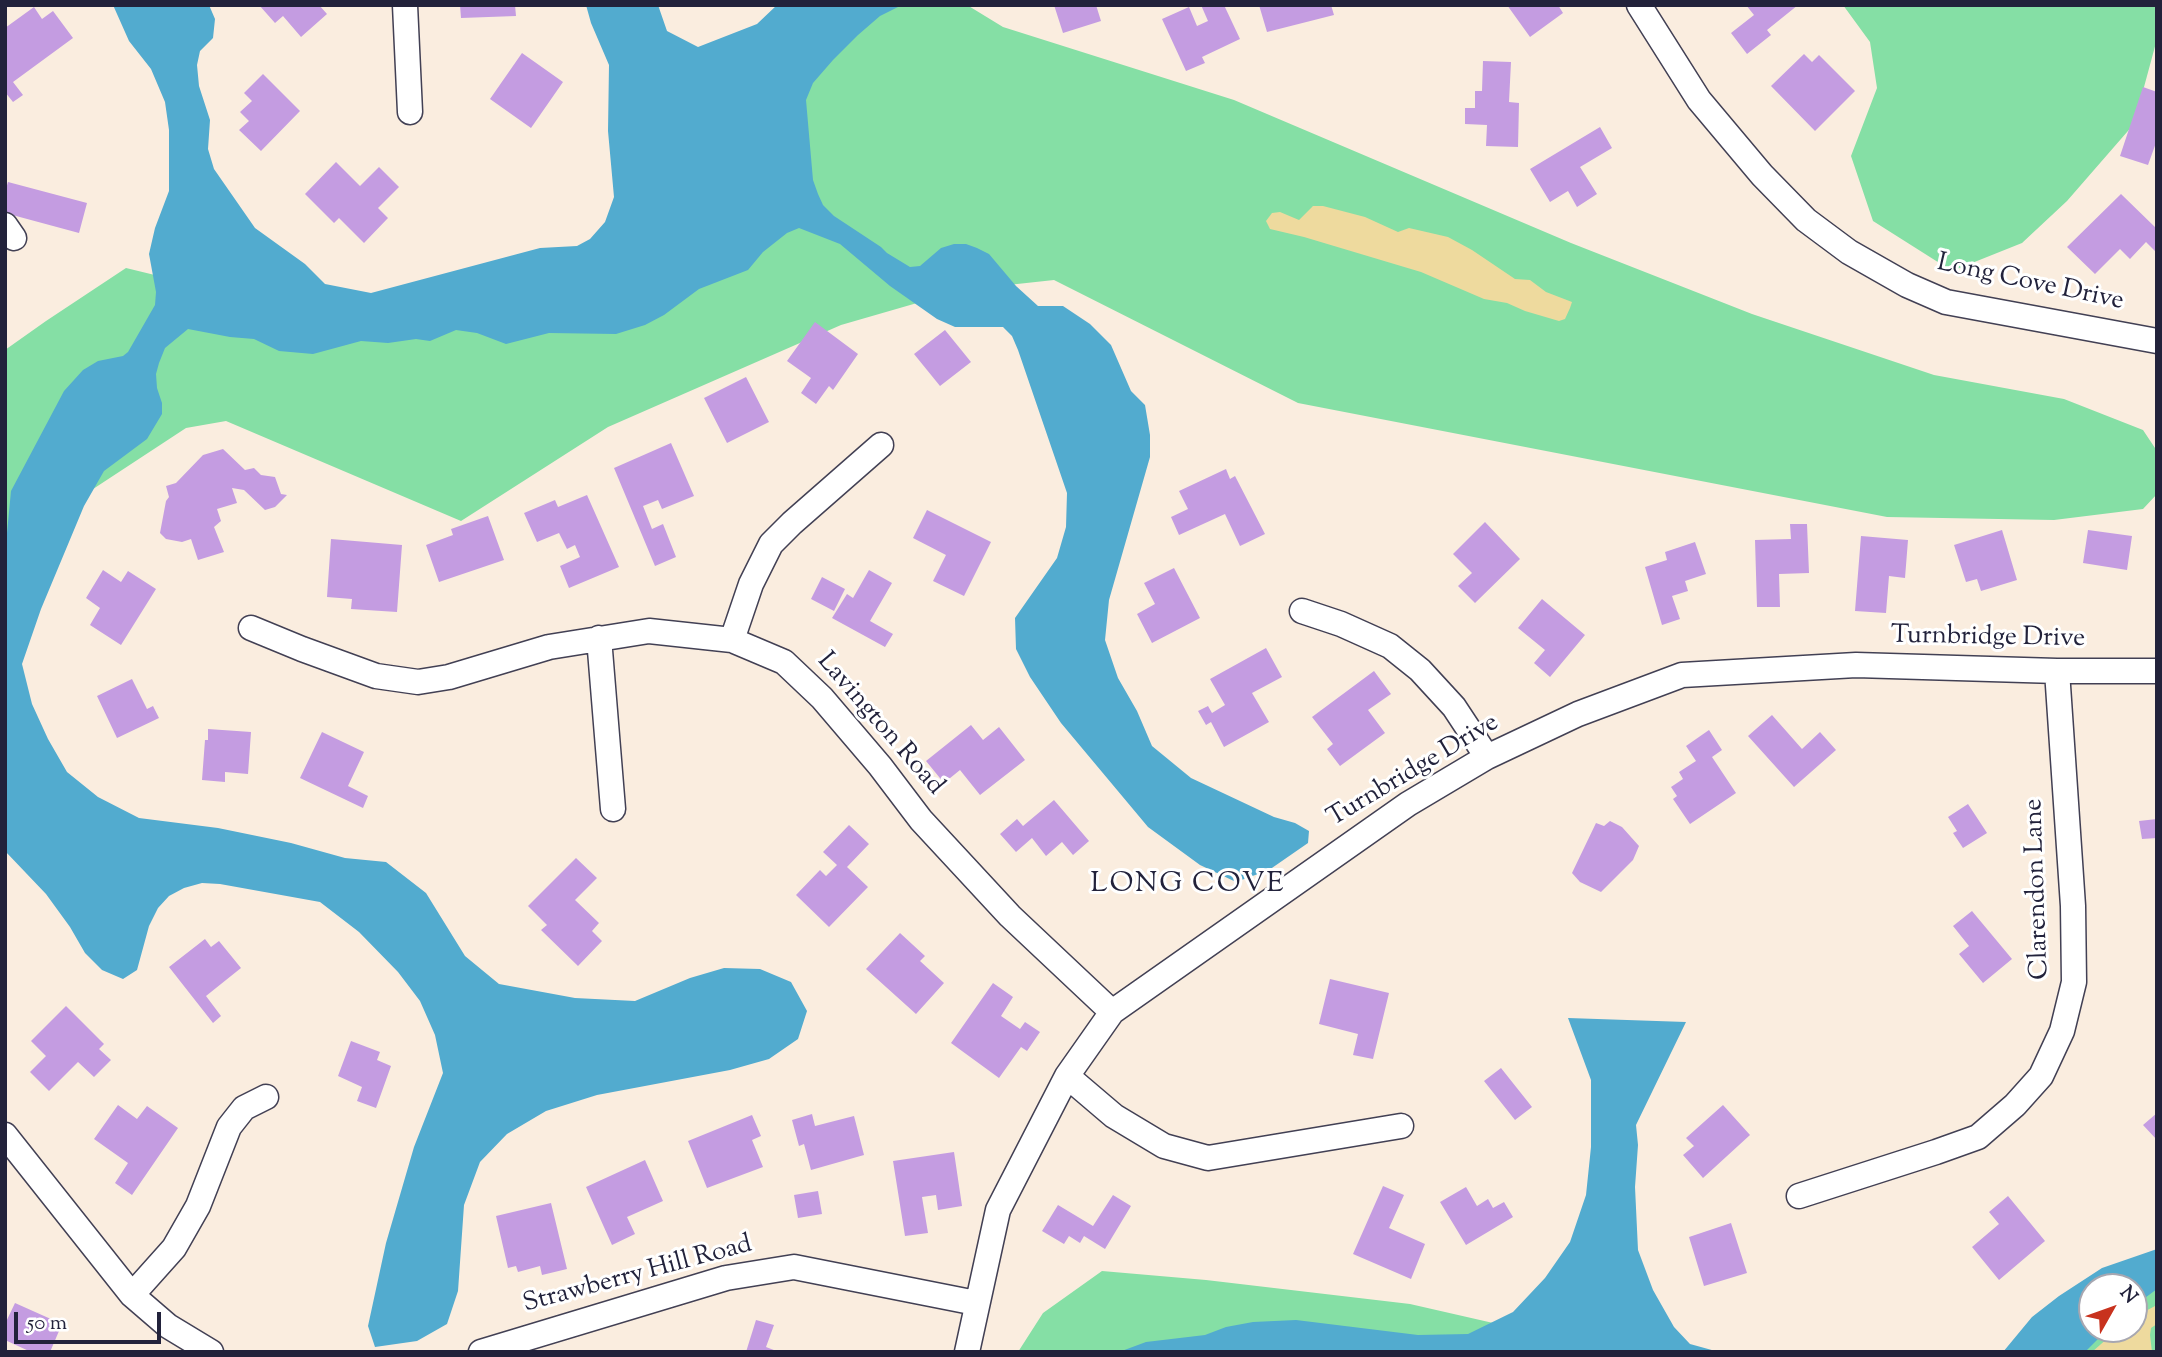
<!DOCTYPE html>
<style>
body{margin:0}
#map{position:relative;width:2162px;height:1357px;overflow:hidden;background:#faeddf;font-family:"Sorts Mill Goudy",serif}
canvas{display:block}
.frame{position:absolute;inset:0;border:7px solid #22223b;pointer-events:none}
.north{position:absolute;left:2078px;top:1273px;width:70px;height:70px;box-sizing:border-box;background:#fff;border:2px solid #a7a7b1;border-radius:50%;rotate:50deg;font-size:19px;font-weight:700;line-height:28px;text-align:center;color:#22223b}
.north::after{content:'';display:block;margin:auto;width:24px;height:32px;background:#c8321e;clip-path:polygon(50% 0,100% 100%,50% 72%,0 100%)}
.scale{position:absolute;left:14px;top:1312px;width:147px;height:32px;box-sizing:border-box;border:4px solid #22223b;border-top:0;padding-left:9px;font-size:21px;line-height:24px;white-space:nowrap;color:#22223b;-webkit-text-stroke:5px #fff;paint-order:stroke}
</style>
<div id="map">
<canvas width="2162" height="1357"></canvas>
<div class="frame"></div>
<div class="north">N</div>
<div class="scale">50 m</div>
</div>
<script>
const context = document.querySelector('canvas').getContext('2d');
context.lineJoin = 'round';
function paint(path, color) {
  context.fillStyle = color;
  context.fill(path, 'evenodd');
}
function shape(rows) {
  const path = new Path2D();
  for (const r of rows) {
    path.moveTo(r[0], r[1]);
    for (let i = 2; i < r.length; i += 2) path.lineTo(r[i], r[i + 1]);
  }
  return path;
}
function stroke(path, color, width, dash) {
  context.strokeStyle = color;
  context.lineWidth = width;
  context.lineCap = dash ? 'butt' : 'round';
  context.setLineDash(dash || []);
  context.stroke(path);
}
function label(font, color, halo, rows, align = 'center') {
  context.font = font + ' "Sorts Mill Goudy",serif';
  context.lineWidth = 6;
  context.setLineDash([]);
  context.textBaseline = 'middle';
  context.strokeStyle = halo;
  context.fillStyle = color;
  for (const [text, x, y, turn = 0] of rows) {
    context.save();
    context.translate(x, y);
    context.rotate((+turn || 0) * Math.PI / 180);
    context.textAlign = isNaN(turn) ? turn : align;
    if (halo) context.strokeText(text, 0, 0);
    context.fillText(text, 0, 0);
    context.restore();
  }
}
paint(shape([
 [838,5,967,5,1003,27,1234,100,1571,243,1752,314,1934,375,2064,399,2143,430,2157,451,2157,494,2143,509,2054,520,1887,517,1298,403,1054,280,962,290,841,325,608,427,461,521,226,421,186,428,55,514,5,586,5,350,46,321,126,268,208,288,399,320,542,286],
 [1843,5,2157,5,2157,39,2134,124,2067,201,2022,243,1952,271,1873,221,1851,156,1877,88,1870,42],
 [1102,1271,1206,1280,1410,1304,1620,1352,1018,1352,1043,1313],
 [2157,1275,2157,1352,2040,1352,2092,1329,2134,1329,2134,1289]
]), '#85dfa5');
paint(shape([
 [1313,206,1323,206,1365,217,1398,232,1409,228,1448,237,1472,250,1515,279,1530,280,1546,292,1572,302,1570,308,1565,319,1559,321,1525,311,1507,303,1484,299,1421,272,1304,237,1270,229,1266,221,1272,213,1280,212,1299,220],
 [2157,1305,2157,1324,2151,1328,2150,1335,2152,1352,2092,1352,2118,1329,2134,1329,2134,1317]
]), '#eeda9e');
paint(shape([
 [113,5,209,5,215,19,213,38,200,51,197,65,199,86,210,120,208,149,214,169,255,228,305,264,325,284,371,293,540,248,577,246,590,239,605,222,614,197,608,131,609,65,591,23,586,5,658,5,667,31,698,47,757,24,777,5,902,5,880,16,858,35,833,60,813,83,806,100,813,180,818,194,823,205,834,216,881,247,887,253,910,267,920,266,941,248,954,244,966,244,977,248,989,254,1016,286,1038,306,1063,306,1090,324,1111,345,1131,391,1145,405,1150,435,1150,457,1109,600,1105,640,1118,678,1137,711,1152,746,1191,778,1274,817,1295,823,1309,831,1308,843,1269,870,1236,882,1200,865,1148,827,1061,723,1030,677,1016,649,1015,618,1057,558,1066,527,1067,493,1018,350,1012,336,1003,327,955,327,937,319,890,286,840,244,799,228,787,233,763,252,748,270,699,289,664,315,645,325,616,334,549,333,506,344,477,333,456,330,430,341,416,339,388,343,361,341,313,354,279,351,254,339,230,337,188,329,165,348,159,363,156,374,157,388,162,403,162,414,147,439,104,471,84,506,41,609,22,664,32,704,48,739,67,772,98,797,139,818,218,828,291,843,345,858,386,862,426,893,465,956,499,984,575,998,635,1001,690,978,724,968,760,969,791,982,807,1011,798,1039,769,1059,730,1070,597,1095,546,1111,507,1134,480,1162,464,1205,458,1291,447,1324,417,1341,375,1347,368,1326,386,1243,414,1147,443,1073,435,1035,420,1001,398,972,359,932,320,902,220,884,202,883,184,888,169,896,158,908,149,926,137,970,123,979,102,970,85,953,70,927,46,894,5,851,5,554,11,491,64,391,83,370,98,361,123,356,128,352,155,305,156,292,149,254,155,228,169,191,169,130,165,102,151,69,129,41],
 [1568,1018,1686,1022,1636,1125,1638,1145,1635,1187,1638,1250,1653,1290,1674,1327,1690,1344,1719,1352,1119,1352,1146,1342,1205,1335,1226,1327,1253,1322,1296,1320,1418,1335,1468,1334,1513,1312,1545,1278,1570,1242,1586,1195,1591,1147,1591,1080],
 [2157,1249,2157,1289,2134,1306,2134,1287,2092,1287,2092,1329,2108,1329,2085,1352,2003,1352,2032,1317,2059,1296,2102,1268]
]), '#52abcf');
paint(shape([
 [259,5,319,5,327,14,301,37,283,16,275,23],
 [460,5,515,5,516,16,461,18],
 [1054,5,1096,5,1101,21,1063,33],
 [1201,5,1224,5,1240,39,1202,57,1205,63,1186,71,1162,19,1189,7,1197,26,1208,21],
 [1259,5,1331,5,1334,15,1267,32],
 [1507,5,1558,5,1563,13,1530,37],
 [1746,5,1798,5,1767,30,1771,35,1747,54,1731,33,1754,15],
 [34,7,42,19,53,11,73,38,13,82,23,95,13,102,5,92,5,28],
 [522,53,563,82,531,128,490,99],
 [1804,54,1812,62,1819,55,1855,91,1815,131,1771,86],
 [1483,61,1511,62,1509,102,1519,103,1518,147,1486,146,1487,125,1465,124,1465,108,1475,108,1475,91,1482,91],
 [263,74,300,111,261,151,239,130,249,121,240,112,252,101,244,93],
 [2143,87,2157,92,2157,140,2148,165,2120,156],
 [1600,127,1612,148,1580,167,1597,194,1577,207,1568,191,1550,202,1530,169],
 [336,162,360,186,379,167,399,187,378,208,388,218,364,243,339,218,334,223,305,194],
 [8,182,87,203,79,233,5,213,5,192],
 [2121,194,2157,229,2157,253,2146,242,2130,259,2120,249,2095,274,2067,247],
 [815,322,858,354,833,390,829,386,816,404,801,393,811,378,787,361],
 [945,330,971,362,940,386,914,354],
 [746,377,769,422,727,443,704,398],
 [671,443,694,496,662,509,658,500,643,506,652,529,663,524,676,557,655,566,614,468],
 [223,449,245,470,254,468,261,475,275,477,281,494,287,495,275,507,265,510,244,490,232,488,237,503,217,509,221,521,214,527,224,552,198,560,191,539,182,542,166,539,160,533,166,501,169,497,166,486,176,483,203,455],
 [1226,469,1230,479,1235,476,1265,534,1240,546,1225,514,1179,535,1171,517,1188,509,1179,491],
 [587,495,619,567,569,588,560,566,580,557,575,545,567,549,559,533,537,542,524,513,555,500,558,507],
 [927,510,991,542,964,596,933,581,946,555,913,538],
 [488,516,504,560,439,582,426,545,453,535,451,529],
 [1485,522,1520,559,1475,603,1458,586,1472,573,1453,554],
 [1790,524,1807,524,1809,573,1779,574,1780,607,1757,607,1755,540,1791,539],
 [2002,530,2017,580,1981,591,1977,579,1966,582,1954,545],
 [2088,530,2132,536,2127,570,2083,563],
 [1861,536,1908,540,1905,578,1889,576,1886,613,1855,611],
 [331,539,402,545,397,612,351,609,352,599,327,597],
 [1695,542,1706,574,1685,581,1688,591,1672,596,1680,619,1662,625,1645,567,1667,560,1665,552],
 [1174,568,1200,618,1152,643,1137,614,1155,604,1144,583],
 [103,570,121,582,128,571,156,589,121,645,90,625,100,608,86,598],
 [869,570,892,583,870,621,893,634,885,647,832,618,847,594,853,598],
 [822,577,845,589,834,611,811,599],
 [1542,599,1585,635,1550,677,1534,663,1545,650,1518,628],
 [1266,648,1282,677,1252,693,1269,722,1224,747,1211,722,1206,725,1198,711,1208,706,1212,713,1225,705,1210,679],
 [1374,671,1391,694,1368,710,1385,733,1340,766,1327,749,1333,744,1312,717],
 [132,679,147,709,153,706,159,718,117,738,97,696],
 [1772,715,1802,749,1820,732,1836,750,1794,787,1748,736],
 [971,725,983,740,999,727,1025,760,980,795,960,770,944,783,926,761],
 [208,729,251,732,248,774,225,772,225,782,202,780,205,740,208,740],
 [1709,730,1722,750,1712,757,1736,793,1690,824,1673,799,1677,796,1671,787,1683,779,1679,772,1696,761,1686,746],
 [322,732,364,752,348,786,368,796,363,808,300,778],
 [1054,800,1089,841,1073,855,1062,842,1046,856,1032,838,1016,852,1000,834,1017,819,1023,826],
 [1968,804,1987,833,1963,848,1953,833,1957,831,1948,817],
 [2157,819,2157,838,2142,839,2139,821],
 [1610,821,1622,827,1639,846,1633,860,1601,892,1580,882,1572,873,1596,823,1604,826],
 [849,825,869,844,847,867,868,887,829,927,796,895,820,870,826,876,837,865,823,852],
 [576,858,597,878,575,900,599,923,592,931,602,941,578,966,541,930,547,925,528,906],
 [1972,911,2012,959,1983,983,1959,954,1969,946,1953,926],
 [900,933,925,956,920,961,944,983,916,1014,866,969],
 [205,939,211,947,219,941,241,968,206,996,221,1016,213,1023,169,967],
 [1330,979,1389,993,1373,1059,1353,1055,1358,1034,1319,1024],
 [993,983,1013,997,1001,1016,1020,1029,1025,1022,1040,1032,1027,1051,1021,1047,999,1078,951,1043],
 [66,1006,104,1044,99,1049,111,1060,94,1077,78,1062,49,1091,30,1072,46,1056,31,1041],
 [351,1041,380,1052,377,1060,391,1066,376,1108,357,1101,362,1087,338,1076],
 [1501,1068,1532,1107,1515,1120,1484,1081],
 [118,1105,137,1119,147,1106,178,1128,132,1195,115,1183,128,1163,94,1139],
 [1723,1105,1750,1135,1703,1178,1683,1155,1694,1146,1686,1138],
 [2157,1113,2157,1140,2143,1125],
 [812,1114,815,1126,854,1116,864,1155,811,1170,804,1144,799,1146,792,1120],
 [752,1115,761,1136,752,1140,763,1167,707,1188,688,1141],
 [954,1152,962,1206,938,1210,936,1195,922,1197,928,1233,905,1236,893,1161],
 [645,1160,663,1201,627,1217,635,1234,612,1245,586,1187],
 [1383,1186,1404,1195,1389,1228,1425,1244,1411,1279,1353,1254],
 [1466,1187,1477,1206,1488,1199,1493,1208,1504,1202,1513,1217,1466,1245,1440,1202],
 [818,1191,822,1214,798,1218,794,1195],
 [1113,1195,1131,1206,1105,1249,1084,1236,1080,1243,1069,1236,1064,1244,1042,1231,1058,1205,1093,1226],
 [2008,1196,2045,1241,1999,1280,1972,1247,1999,1224,1989,1212],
 [551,1203,567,1269,542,1275,540,1266,518,1272,516,1266,508,1268,496,1216],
 [1731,1223,1747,1273,1704,1286,1689,1237],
 [15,1303,62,1324,50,1352,31,1352,5,1340,5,1324],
 [756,1320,774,1325,766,1347,779,1352,746,1352]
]), '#c49ce1');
const minor = shape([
 [405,5,410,112],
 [1639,5,1699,100,1762,175,1806,220,1849,252,1907,285,1946,302,2157,341],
 [5,225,14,238],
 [1302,611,1341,624,1390,646,1420,670,1454,707,1487,757],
 [251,628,302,649,376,676,418,682,449,677,549,647,649,631,732,640,784,662,822,698,880,766,921,820,1010,916,1112,1012],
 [599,638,613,809],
 [732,640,751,584,771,544,792,523,881,445],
 [1067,1076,1114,1116,1164,1146,1208,1158,1401,1126],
 [5,1135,132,1295,168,1326,211,1352],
 [1799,1196,1936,1152,1978,1137,2015,1105,2041,1076,2062,1031,2074,982,2073,906,2057,671],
 [132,1295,174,1248,198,1206,229,1127,244,1108,266,1097],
 [481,1352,726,1278,794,1267,976,1303],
 [967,1352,998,1210,1067,1076,1112,1012,1408,804,1487,757,1578,714,1682,675,1856,665,2057,671,2157,671]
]);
stroke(minor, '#424054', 27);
stroke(minor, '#fff', 24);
label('26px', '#22223b', '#fff', [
 ["Long Cove Drive",2030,284,12],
 ["Turnbridge Drive",1988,639,1],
 ["Lavington Road",879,725,49],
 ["Turnbridge Drive",1414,772,-31],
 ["Clarendon Lane",2039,889,-92],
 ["Strawberry Hill Road",638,1276,-15]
]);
context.letterSpacing = '2px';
label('28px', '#22223b', '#fff', [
 ["LONG COVE",1188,886]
]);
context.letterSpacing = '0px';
</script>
